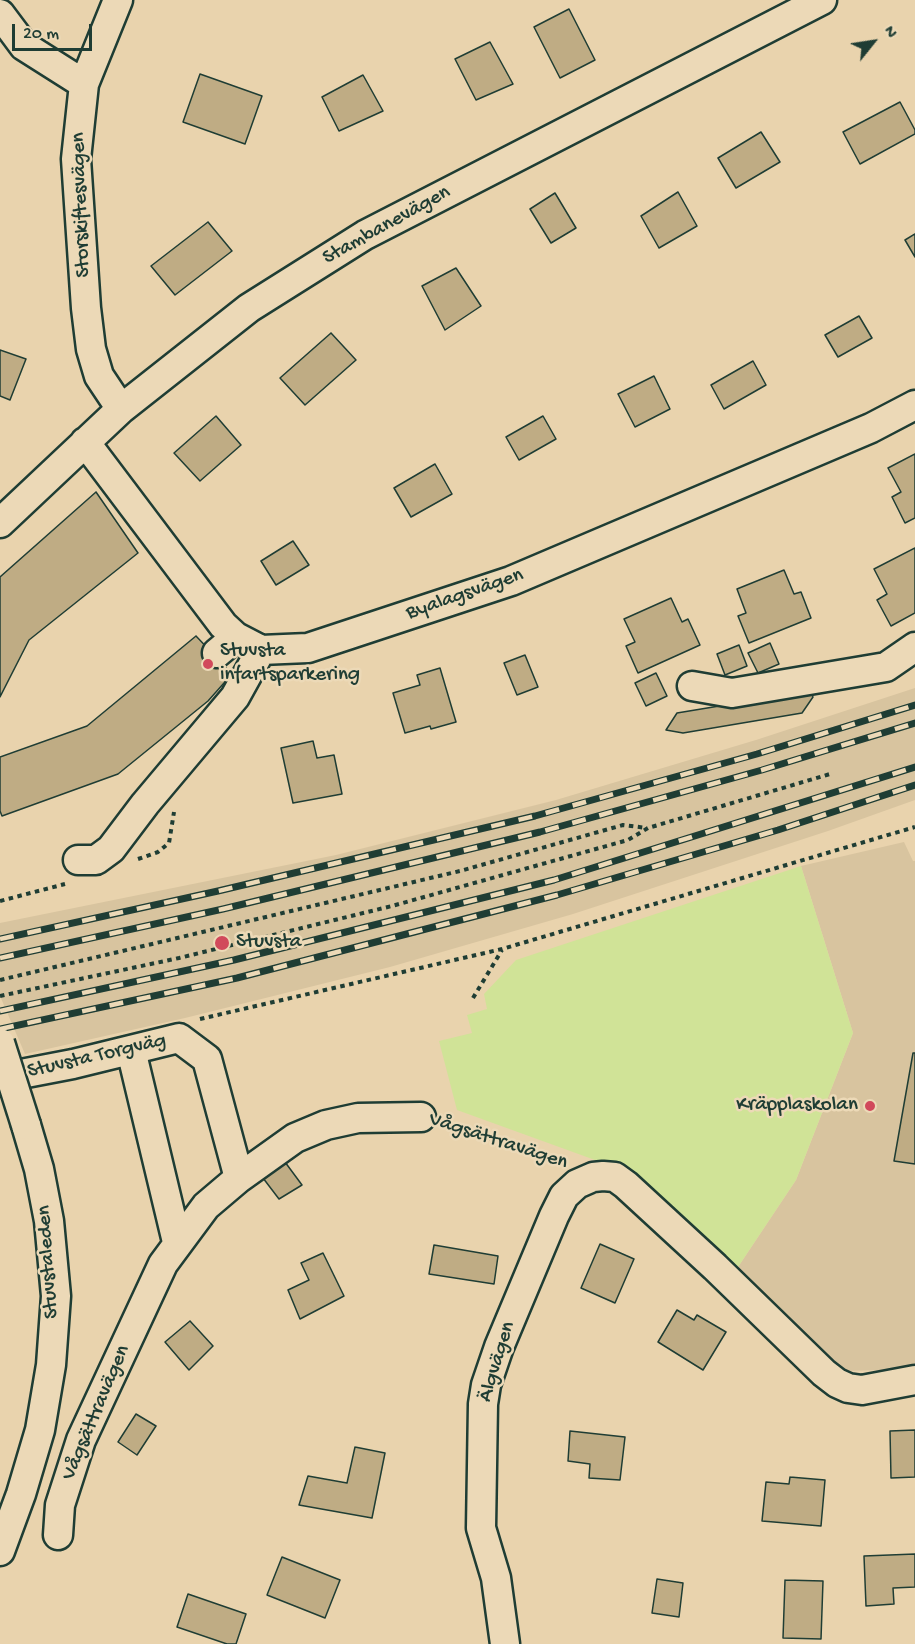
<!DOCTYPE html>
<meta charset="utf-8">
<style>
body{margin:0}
#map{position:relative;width:915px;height:1644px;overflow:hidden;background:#e9d3ad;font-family:"Gochi Hand",sans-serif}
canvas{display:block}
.north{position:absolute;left:843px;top:12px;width:60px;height:60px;-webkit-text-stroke:4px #ecd9b7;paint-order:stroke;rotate:60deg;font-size:16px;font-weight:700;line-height:24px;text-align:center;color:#1f3d34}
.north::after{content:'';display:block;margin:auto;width:21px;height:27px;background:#1f3d34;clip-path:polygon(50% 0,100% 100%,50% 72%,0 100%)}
.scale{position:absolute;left:12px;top:24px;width:80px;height:27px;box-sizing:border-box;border:3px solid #1f3d34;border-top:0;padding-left:8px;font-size:18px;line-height:21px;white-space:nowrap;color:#1f3d34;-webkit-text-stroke:4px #ecd9b7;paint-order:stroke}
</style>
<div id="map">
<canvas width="915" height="1644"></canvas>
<div class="north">N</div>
<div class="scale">20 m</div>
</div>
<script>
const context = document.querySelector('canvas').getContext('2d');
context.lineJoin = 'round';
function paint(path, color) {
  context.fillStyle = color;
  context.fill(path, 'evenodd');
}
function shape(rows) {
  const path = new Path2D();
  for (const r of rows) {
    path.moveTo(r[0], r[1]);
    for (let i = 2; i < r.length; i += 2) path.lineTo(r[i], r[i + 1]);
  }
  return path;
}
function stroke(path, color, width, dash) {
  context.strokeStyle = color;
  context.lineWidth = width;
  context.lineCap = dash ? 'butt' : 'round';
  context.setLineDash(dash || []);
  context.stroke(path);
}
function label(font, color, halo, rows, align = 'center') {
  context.font = font + ' "Gochi Hand",sans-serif';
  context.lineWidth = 5;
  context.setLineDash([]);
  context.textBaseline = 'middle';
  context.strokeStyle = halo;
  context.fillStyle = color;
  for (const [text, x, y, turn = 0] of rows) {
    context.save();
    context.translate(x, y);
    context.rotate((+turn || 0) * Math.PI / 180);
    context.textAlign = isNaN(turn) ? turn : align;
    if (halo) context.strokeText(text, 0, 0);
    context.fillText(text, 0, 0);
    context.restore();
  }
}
paint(shape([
 [915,688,915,800,828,831,573,914,390,967,185,1018,25,1054,0,996,0,923,336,855,556,800,756,740],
 [904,842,913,861,915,861,915,1369,844,1371,734,1273,796,1180,853,1033,801,866]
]), '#d8c49f');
paint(shape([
 [801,866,853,1033,796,1180,734,1273,629,1177,595,1160,457,1110,439,1041,472,1033,467,1015,487,1009,484,994,516,960]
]), '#d0e397');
const building = shape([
 [569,9,595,60,560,78,534,27,569,9],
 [490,42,513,84,476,100,455,59,490,42],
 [200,74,262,96,245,144,183,122,200,74],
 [363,75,383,111,339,131,322,97,363,75],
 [900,102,915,130,915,134,860,164,843,132,900,102],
 [761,132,780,162,736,188,718,158,761,132],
 [678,192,697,226,659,248,641,216,678,192],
 [555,193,576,228,551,243,530,209,555,193],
 [208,222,232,251,175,295,151,266,208,222],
 [915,234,915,257,905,240,915,234],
 [456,268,481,306,445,330,422,286,456,268],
 [859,316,872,338,838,357,825,335,859,316],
 [331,333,356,360,305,405,280,378,331,333],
 [0,350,26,359,10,400,0,396,0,350],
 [753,361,766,385,724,409,711,385,753,361],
 [654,376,670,409,635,427,618,394,654,376],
 [216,416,241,445,200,481,174,453,216,416],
 [543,416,556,439,519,460,506,437,543,416],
 [915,454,915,518,905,523,892,497,901,492,888,468,915,454],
 [435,464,452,494,411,517,394,488,435,464],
 [96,492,138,553,29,640,0,697,0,577,96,492],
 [293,541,309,565,276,585,261,561,293,541],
 [915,548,915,613,891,626,877,600,887,594,874,569,915,548],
 [784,570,794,594,801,592,811,618,749,643,738,616,746,613,737,589,784,570],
 [671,598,682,622,688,619,700,645,638,673,626,646,635,642,624,619,671,598],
 [196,636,232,674,208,701,118,774,2,816,0,811,0,757,87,726,196,636],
 [770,643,779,664,758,673,748,653,770,643],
 [739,645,747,666,725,675,717,654,739,645],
 [525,655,538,687,517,695,504,663,525,655],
 [440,668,456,722,431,729,430,726,405,733,393,693,420,685,417,675,440,668],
 [656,673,667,696,646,706,635,683,656,673],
 [810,691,813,697,802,713,683,733,666,730,677,713,810,691],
 [313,741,317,758,334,755,342,794,293,803,281,748,313,741],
 [913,1053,915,1053,915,1164,894,1161,913,1053],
 [285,1162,302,1185,279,1199,263,1178,285,1162],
 [600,1244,634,1259,615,1303,581,1288,600,1244],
 [434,1245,498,1256,494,1284,429,1274,434,1245],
 [323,1253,344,1296,300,1319,288,1290,309,1280,301,1263,323,1253],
 [677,1310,694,1320,697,1315,726,1332,703,1370,658,1342,677,1310],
 [190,1321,213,1346,189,1370,165,1342,190,1321],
 [136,1414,156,1426,137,1455,118,1442,136,1414],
 [915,1430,915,1477,891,1478,890,1431,915,1430],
 [570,1431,625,1437,620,1480,589,1478,590,1464,568,1461,570,1431],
 [355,1447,385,1453,372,1518,299,1505,308,1476,347,1483,355,1447],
 [790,1477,825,1480,821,1526,762,1521,766,1482,789,1484,790,1477],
 [915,1554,915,1587,893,1588,894,1604,866,1606,864,1556,915,1554],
 [282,1557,340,1580,325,1618,267,1595,282,1557],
 [657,1579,683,1583,679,1617,652,1613,657,1579],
 [785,1580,823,1581,821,1639,783,1638,785,1580],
 [188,1594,246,1614,236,1644,227,1644,177,1627,188,1594]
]);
paint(building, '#bfac84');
stroke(building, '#1f3d34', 1.5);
const minor = shape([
 [118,0,84,84,76,159,86,308,91,349,99,376,121,409],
 [0,14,24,46,84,84],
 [85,442,223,625,236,637,261,650,284,649,308,648,511,581,871,428,915,405],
 [0,523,121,409,249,308,365,235,822,0],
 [217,653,236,637],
 [692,686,732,693,886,667,915,647],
 [78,860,96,860,111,849,145,804,235,697,261,650],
 [131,1050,177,1242],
 [0,1078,73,1064,179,1038,207,1059,239,1178],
 [58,1535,60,1505,81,1440,163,1264,206,1206,239,1178,295,1138,326,1125,358,1118,421,1117],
 [0,1551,21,1494,40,1430,51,1365,56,1296,49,1221,39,1169,26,1125],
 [505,1644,496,1578,481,1528,483,1404,486,1385,499,1347,554,1216,564,1196,577,1184,593,1177,603,1176,615,1177,626,1185,715,1267,824,1373,837,1383,848,1388,862,1390,915,1380]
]);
stroke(minor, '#1f3d34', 33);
stroke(shape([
 [138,859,158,852,169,843,174,812],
 [0,901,65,884],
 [0,980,460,871,623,825,647,828],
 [0,996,179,958,392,906,628,840,648,828,830,774],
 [473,998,502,950],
 [200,1019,502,949,915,827],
 [447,1125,563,1161]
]), '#1f3d34', 4, [4.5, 4.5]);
stroke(minor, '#ecd9b7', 28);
const rail = shape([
 [0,939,218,891,535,816,757,754,915,705],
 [0,958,223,909,540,832,762,770,915,723],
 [0,1011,234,960,554,880,915,767],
 [0,1029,237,978,557,895,778,830,915,785]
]);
stroke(rail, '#1f3d34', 7);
stroke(rail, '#ecd9b7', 4.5, [14]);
const minorBridge = shape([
 [0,1043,26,1125]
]);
stroke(minorBridge, '#1f3d34', 33, []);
stroke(minorBridge, '#ecd9b7', 28);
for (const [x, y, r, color] of [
 [208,664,6,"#d1495b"],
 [222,943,8,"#d1495b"],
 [870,1106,6,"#d1495b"]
]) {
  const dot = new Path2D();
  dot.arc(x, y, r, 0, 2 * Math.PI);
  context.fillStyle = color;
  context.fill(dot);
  stroke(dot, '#ecd9b7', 2);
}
label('21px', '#1f3d34', '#ecd9b7', [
 ["Storskiftesvägen",82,205,-92],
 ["Stambanevägen",387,226,-29],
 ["Byalagsvägen",465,595,-19],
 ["Stuvsta Torgväg",97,1057,-13],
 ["Vågsättravägen",498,1142,18],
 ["Stuvstaleden",49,1262,-94],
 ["Älgvägen",498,1362,-73],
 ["Vågsättravägen",97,1413,-67]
]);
label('21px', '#1f3d34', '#ecd9b7', [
 ["Stuvsta",220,652],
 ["infartsparkering",220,676],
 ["Stuvsta",236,943],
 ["Kräpplaskolan",858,1106,"right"]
], 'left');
</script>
